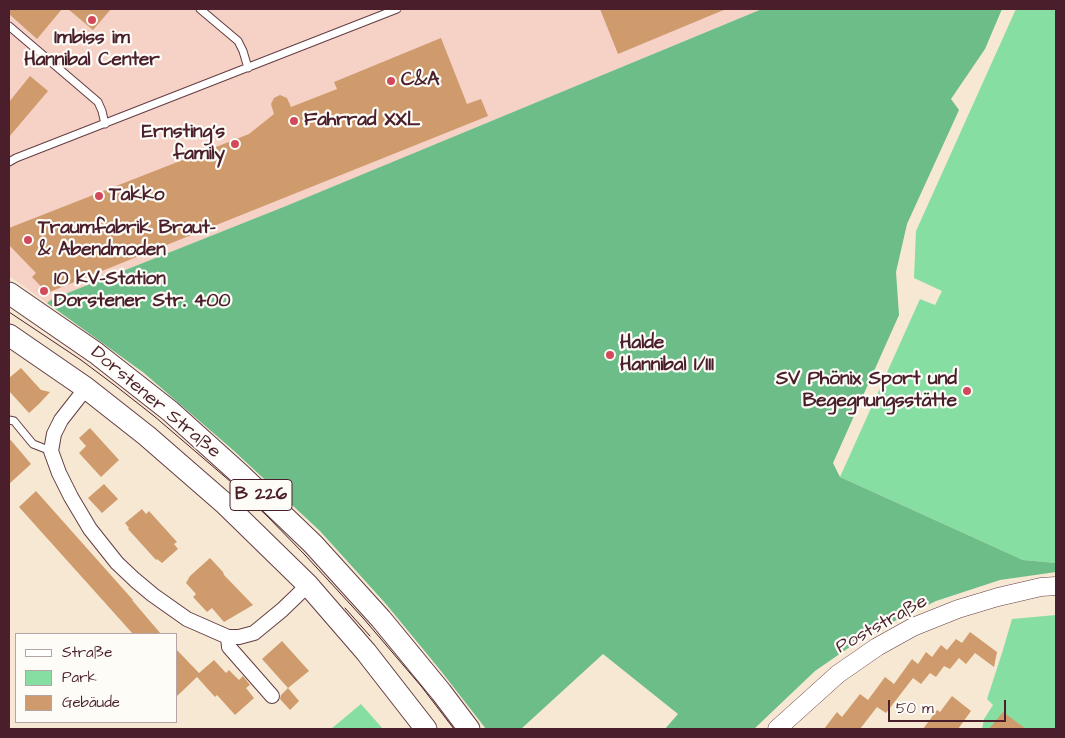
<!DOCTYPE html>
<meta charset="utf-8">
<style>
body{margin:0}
#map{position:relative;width:1065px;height:738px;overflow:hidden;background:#f6e8d2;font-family:"Architects Daughter",sans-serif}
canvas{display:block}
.frame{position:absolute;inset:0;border:10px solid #4a1f2b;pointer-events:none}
.legend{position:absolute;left:15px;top:633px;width:162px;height:90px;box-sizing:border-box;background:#fdfcf7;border:1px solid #b5a4a5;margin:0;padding:6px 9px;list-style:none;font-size:15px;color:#4a1f2b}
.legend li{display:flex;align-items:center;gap:10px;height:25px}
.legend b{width:25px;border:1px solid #b5a4a5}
.scale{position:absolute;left:888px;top:700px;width:118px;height:22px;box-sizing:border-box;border:2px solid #4a1f2b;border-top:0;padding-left:6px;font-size:15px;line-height:18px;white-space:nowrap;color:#4a1f2b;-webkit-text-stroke:4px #fdfcf7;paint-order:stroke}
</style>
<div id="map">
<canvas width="1065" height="738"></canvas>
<div class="frame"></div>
<ul class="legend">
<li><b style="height:6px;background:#fff"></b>Straße</li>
<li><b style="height:14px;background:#86dea2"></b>Park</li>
<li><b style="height:14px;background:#cf9b6d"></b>Gebäude</li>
</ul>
<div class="scale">50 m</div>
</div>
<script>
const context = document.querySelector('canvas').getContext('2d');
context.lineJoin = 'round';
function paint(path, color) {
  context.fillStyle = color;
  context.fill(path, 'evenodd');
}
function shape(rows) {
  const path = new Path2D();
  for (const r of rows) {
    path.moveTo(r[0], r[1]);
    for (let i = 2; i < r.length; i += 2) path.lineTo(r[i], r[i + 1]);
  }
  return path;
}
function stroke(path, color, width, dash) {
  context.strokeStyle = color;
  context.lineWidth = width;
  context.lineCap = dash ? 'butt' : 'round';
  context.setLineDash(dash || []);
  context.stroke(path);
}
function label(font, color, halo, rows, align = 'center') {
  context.font = font + ' "Architects Daughter",sans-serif';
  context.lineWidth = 4.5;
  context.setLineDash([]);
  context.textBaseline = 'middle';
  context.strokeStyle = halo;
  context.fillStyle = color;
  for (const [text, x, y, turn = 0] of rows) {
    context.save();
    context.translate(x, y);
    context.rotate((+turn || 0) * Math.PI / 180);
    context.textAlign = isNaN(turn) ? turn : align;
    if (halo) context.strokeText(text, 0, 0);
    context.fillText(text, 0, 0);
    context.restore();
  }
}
paint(shape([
 [9,9,762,9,286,206,65,294,56,296,47,303,9,276]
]), '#f6d1c5');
paint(shape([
 [1016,9,1051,9,1056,11,1056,563,1023,560,840,477,920,299,935,305,942,291,914,278,916,231],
 [1056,615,1056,729,982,729,984,719,993,705,987,699,1002,653,1012,619],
 [361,704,383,729,331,729]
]), '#86dea2');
paint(shape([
 [762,9,1002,9,985,49,951,99,959,110,907,224,896,272,899,315,833,463,840,477,1023,560,1056,563,1056,572,1000,580,936,601,870,633,815,671,754,729,665,729,678,714,603,654,521,729,486,729,441,671,386,604,320,531,233,450,144,373,47,303,56,296,65,294,286,206]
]), '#6cbd88');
paint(shape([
 [9,9,62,9,37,39,9,14],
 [68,9,111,9,93,30],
 [600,9,726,9,618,54],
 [441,38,467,104,481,99,488,116,47,293,32,277,36,273,9,245,9,228,249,134,274,114,271,104,274,98,280,95,287,98,291,107,337,89,334,82],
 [30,76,48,91,9,137,9,102],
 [21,368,41,390,50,392,39,404,29,413,9,391,9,378],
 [90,428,119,460,101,477,79,453,86,446,79,438],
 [9,438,31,464,9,484],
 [104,484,118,499,102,513,88,498],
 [36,491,133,600,132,600,161,634,133,634,19,507],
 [142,509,146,514,149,511,177,542,174,544,178,549,162,563,157,559,156,560,128,529,129,528,125,523],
 [210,558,223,572,224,575,253,605,224,622,212,608,207,612,193,597,196,594,186,583,190,576],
 [970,632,997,652,994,667,975,653,966,664,959,658,950,669,944,666,936,677,930,673,921,684,913,678,886,713,877,707,860,729,824,729,837,712,842,717,860,694,868,700,885,677,894,684,912,659,918,664,926,652,932,657,941,645,947,650,956,639,962,643],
 [282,641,309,671,288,688,262,659],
 [176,649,199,673,214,660,226,673,229,670,239,680,243,676,250,685,246,688,254,698,235,715,217,695,215,697,197,677,176,697],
 [288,688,299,701,290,710,280,699,281,695],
 [952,696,971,711,958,729,923,729,937,710,940,712],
 [1003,712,1026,729,989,729]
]), '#cf9b6d');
const service = shape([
 [200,9,238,41,243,51,248,68],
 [9,26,98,102,102,111,105,124],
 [9,162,16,158,397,9],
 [9,420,14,421,33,444,51,451]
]);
const minor = shape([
 [86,388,61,420,54,434,51,451,59,473,71,497,90,529,117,563,135,580,153,595,187,619,228,637,229,647,272,696],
 [228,637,239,637,254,633,282,610,308,585]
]);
const tertiary = shape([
 [777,729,838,674,877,647,913,627,958,609,998,597,1041,587,1056,586]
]);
const primary = shape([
 [9,293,96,353,170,411,241,475,313,544,381,619,441,692,469,729],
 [9,335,86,388,147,436,224,503,308,585,366,652,426,729]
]);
stroke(service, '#643d44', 9);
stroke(minor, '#643d44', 16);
stroke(tertiary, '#643d44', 19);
stroke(primary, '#643d44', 23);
stroke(service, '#fff', 7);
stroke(minor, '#fff', 14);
stroke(tertiary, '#fff', 18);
stroke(primary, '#fff', 21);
stroke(shape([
 [9,312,81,360,117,387,154,416,231,482,267,516,305,555,363,618,421,686,454,729],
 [345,608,370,636]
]), '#4a1f2b', 1);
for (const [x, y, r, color] of [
 [92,20,5,"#d1495b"],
 [391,81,5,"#d1495b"],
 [294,121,5,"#d1495b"],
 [235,144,5,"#d1495b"],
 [99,196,5,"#d1495b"],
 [28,240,5,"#d1495b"],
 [44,291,5,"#d1495b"],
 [610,355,5,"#d1495b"],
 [967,391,5,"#d1495b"]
]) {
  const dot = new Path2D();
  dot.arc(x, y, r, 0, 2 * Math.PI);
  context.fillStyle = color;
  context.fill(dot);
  stroke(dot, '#fdfcf7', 2);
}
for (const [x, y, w] of [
 [261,495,62]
]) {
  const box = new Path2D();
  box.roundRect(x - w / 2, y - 15.5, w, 31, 4);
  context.fillStyle = '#fdfcf7';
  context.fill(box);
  stroke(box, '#4a1f2b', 1);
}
label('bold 18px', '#4a1f2b', null, [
 ["B 226",261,495]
]);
label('bold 19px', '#4a1f2b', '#fdfcf7', [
 ["Imbiss im",92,39,"center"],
 ["Hannibal Center",92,61,"center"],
 ["C&A",401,81],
 ["Fahrrad XXL",304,121],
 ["Ernsting's",225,133,"right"],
 ["family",225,155,"right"],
 ["Takko",109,196],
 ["Traumfabrik Braut-",38,229],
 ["& Abendmoden",38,251],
 ["10 kV-Station",54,280],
 ["Dorstener Str. 400",54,302],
 ["Halde",620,344],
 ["Hannibal I/III",620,366],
 ["SV Phönix Sport und",957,380,"right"],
 ["Begegnungsstätte",957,402,"right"]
], 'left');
label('19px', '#4a1f2b', '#fdfcf7', [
 ["Dorstener Straße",155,403,40],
 ["Poststraße",882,625,-29]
]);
</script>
